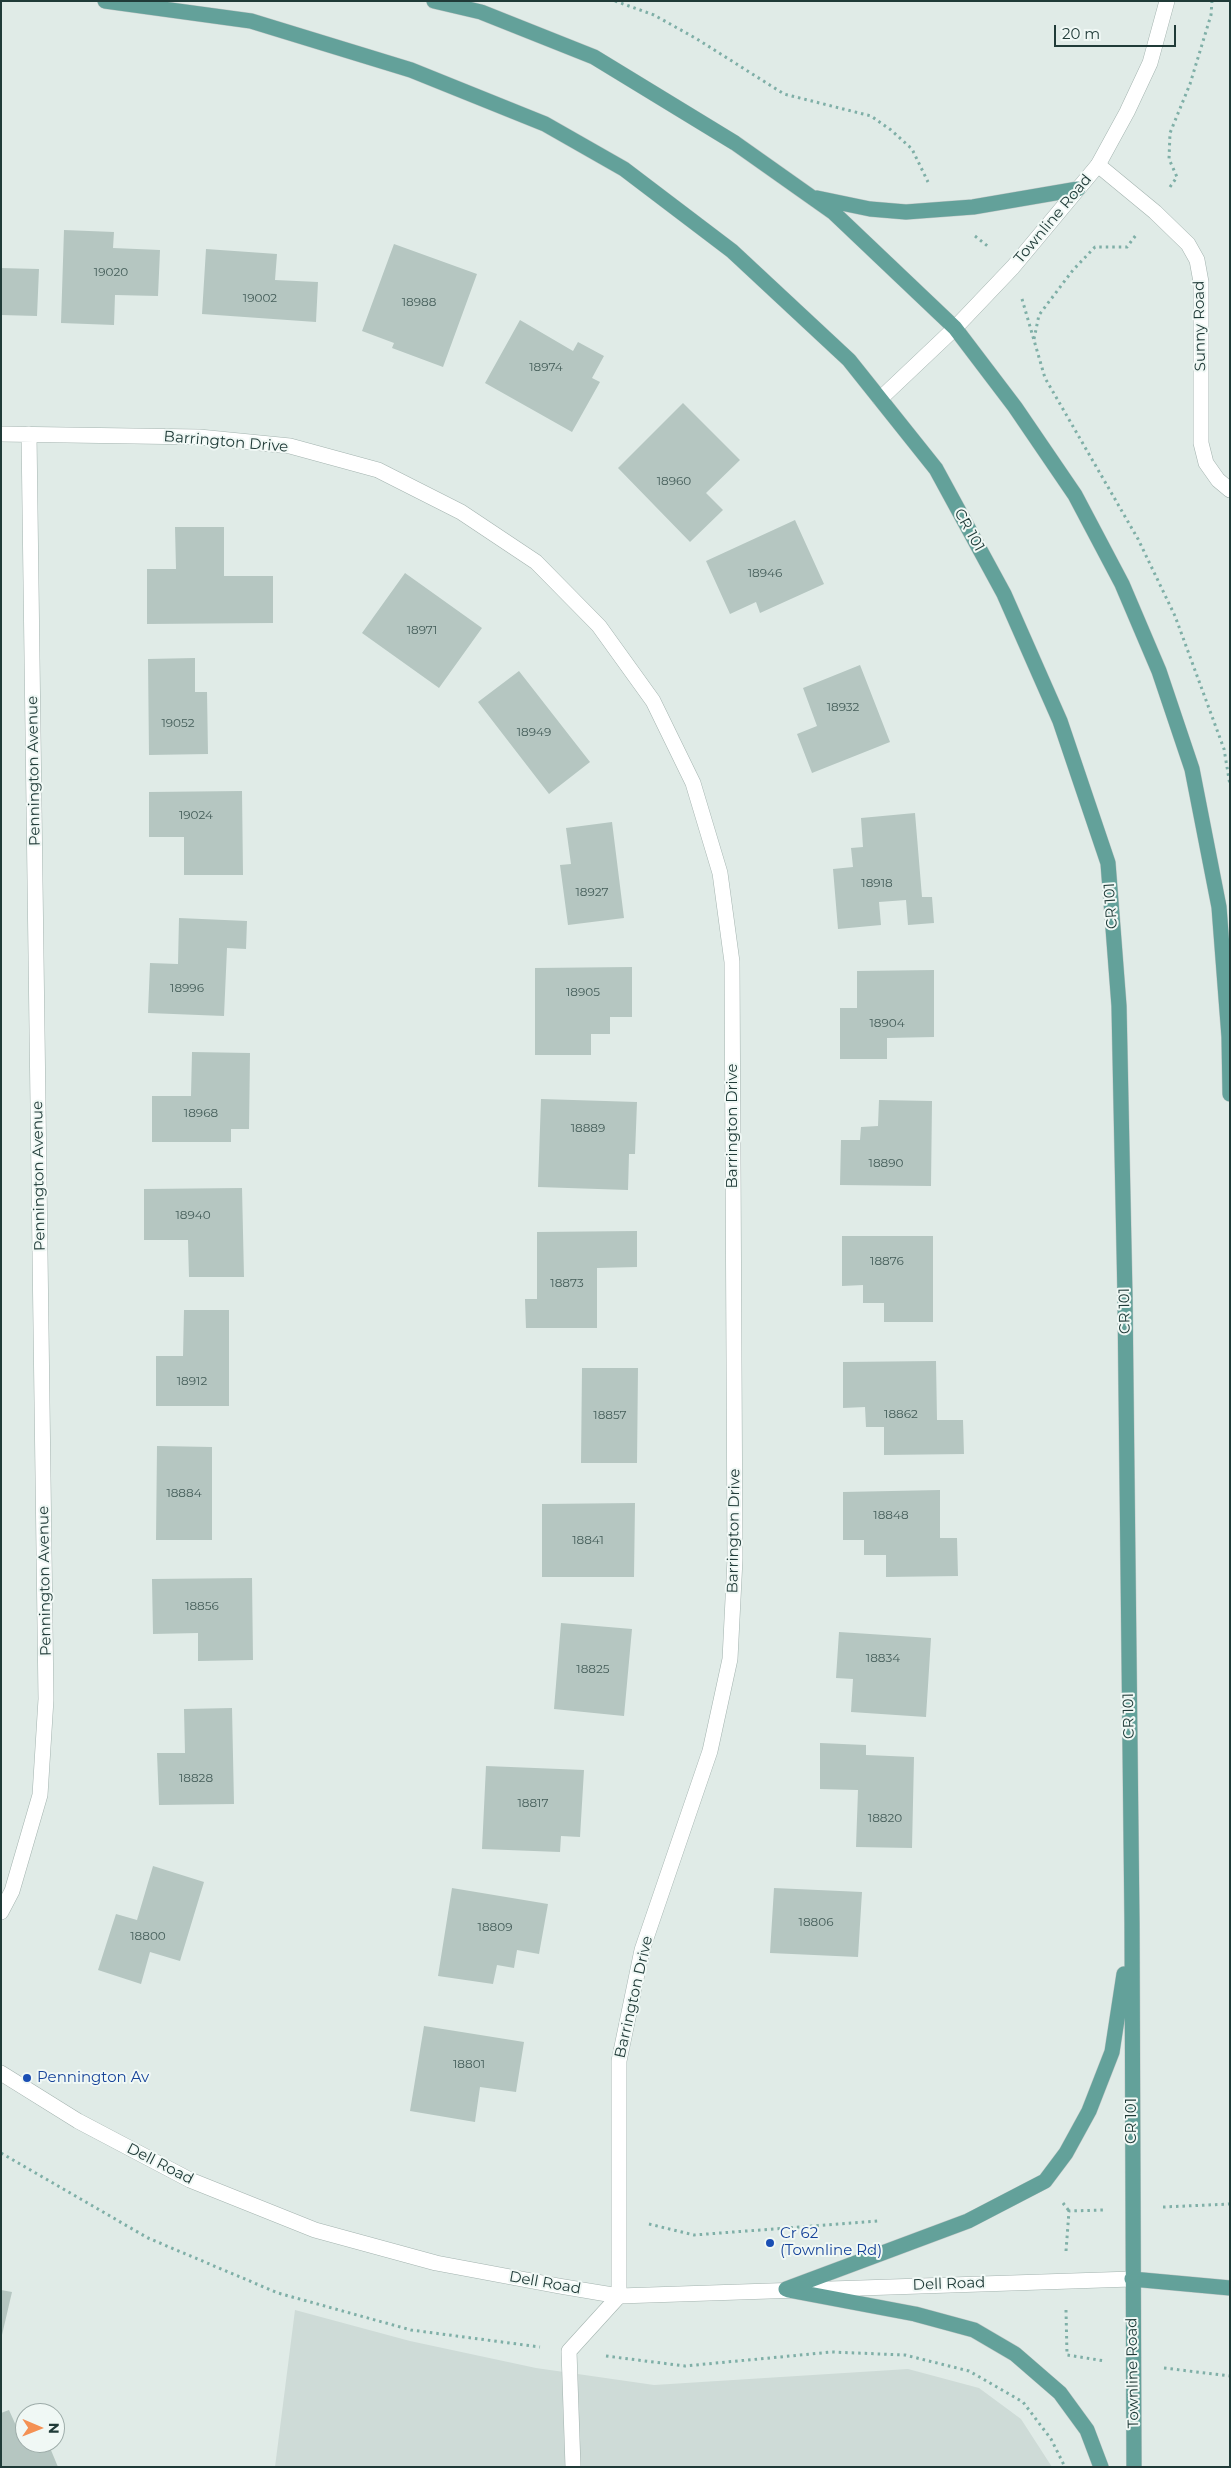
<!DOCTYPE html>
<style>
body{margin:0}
#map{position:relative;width:1231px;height:2468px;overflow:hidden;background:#e0ebe7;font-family:Montserrat,sans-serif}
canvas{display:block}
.frame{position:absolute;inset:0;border:2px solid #203b38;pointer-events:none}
.north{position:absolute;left:15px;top:2403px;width:50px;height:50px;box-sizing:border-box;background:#f0f8f5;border:1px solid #9daca9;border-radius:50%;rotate:91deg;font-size:14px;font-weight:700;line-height:20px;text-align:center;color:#203b38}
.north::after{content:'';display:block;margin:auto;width:18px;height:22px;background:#f49154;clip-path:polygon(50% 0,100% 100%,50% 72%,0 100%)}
.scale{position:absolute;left:1054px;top:25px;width:122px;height:22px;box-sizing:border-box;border:2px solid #203b38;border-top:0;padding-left:6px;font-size:15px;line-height:18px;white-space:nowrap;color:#203b38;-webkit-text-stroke:4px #f0f8f5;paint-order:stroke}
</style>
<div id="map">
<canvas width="1231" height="2468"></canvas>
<div class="frame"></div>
<div class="north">N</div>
<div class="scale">20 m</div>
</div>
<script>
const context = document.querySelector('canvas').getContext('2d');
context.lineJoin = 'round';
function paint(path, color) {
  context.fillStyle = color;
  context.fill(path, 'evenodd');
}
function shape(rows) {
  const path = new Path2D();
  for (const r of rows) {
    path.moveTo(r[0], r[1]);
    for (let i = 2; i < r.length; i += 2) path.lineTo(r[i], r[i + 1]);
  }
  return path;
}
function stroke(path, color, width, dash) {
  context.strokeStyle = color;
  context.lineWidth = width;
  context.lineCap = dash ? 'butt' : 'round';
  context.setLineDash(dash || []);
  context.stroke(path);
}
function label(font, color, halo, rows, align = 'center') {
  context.font = font + ' Montserrat,sans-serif';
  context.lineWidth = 4;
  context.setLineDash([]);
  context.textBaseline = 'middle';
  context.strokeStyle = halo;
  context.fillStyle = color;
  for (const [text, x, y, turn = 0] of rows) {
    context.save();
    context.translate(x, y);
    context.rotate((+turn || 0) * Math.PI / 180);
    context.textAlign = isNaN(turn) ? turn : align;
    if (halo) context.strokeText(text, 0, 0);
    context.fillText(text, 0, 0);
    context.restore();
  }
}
paint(shape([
 [295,2310,410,2341,536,2368,654,2385,908,2369,979,2388,1021,2419,1052,2467,275,2467]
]), '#cedbd7');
paint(shape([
 [64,230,114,232,113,248,160,250,158,296,115,295,114,325,61,323],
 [394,244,477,274,443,367,392,348,394,343,362,331],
 [206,249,277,254,275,280,318,282,316,322,202,314],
 [1,268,39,269,37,316,1,315],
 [520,320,573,351,578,342,604,356,592,378,600,382,572,432,485,383],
 [683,403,740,460,706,493,723,510,690,542,618,468],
 [795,520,824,584,760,613,756,602,730,614,706,561],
 [175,527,224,527,224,576,273,576,273,623,147,624,147,569,176,569],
 [405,573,482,628,439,688,362,633],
 [195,658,195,692,207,692,208,754,149,755,148,659],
 [860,665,890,742,812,773,797,734,817,726,803,688],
 [519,671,590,762,549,794,478,702],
 [242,791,243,875,184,875,184,837,149,837,149,792],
 [915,813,922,897,932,897,934,923,908,925,906,900,879,902,881,925,838,929,833,869,853,867,851,848,863,847,861,818],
 [612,822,624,918,568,925,560,865,571,864,566,828],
 [179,918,247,921,246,949,227,948,224,1016,148,1013,150,963,178,964],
 [632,967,632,1017,610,1017,610,1034,591,1034,591,1055,535,1055,535,968],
 [934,970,934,1037,887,1038,887,1059,840,1059,840,1008,857,1008,857,971],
 [192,1052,250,1053,249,1129,231,1129,231,1142,152,1142,152,1096,191,1096],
 [541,1099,637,1102,635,1154,629,1154,628,1190,538,1187],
 [879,1100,932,1101,931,1186,840,1185,841,1140,860,1140,861,1127,878,1126],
 [242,1188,244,1277,189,1277,188,1240,144,1240,144,1189],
 [637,1231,637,1267,597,1268,597,1328,526,1328,525,1299,537,1299,537,1232],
 [842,1236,933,1236,933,1322,884,1322,884,1303,863,1303,863,1285,842,1286],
 [184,1310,229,1310,229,1406,156,1406,156,1356,183,1356],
 [936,1361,937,1420,963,1420,964,1454,884,1455,884,1427,866,1427,865,1407,843,1408,843,1362],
 [582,1368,638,1368,637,1463,581,1463],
 [157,1446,212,1447,212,1540,156,1540],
 [940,1490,940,1538,957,1538,958,1576,886,1577,886,1555,864,1555,864,1540,843,1540,843,1492],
 [635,1503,634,1577,542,1577,542,1504],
 [252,1578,253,1660,198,1661,198,1633,153,1634,152,1579],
 [561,1623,632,1629,624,1716,554,1709],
 [839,1632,931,1638,926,1717,851,1712,853,1679,836,1678],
 [232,1708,234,1804,159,1805,157,1753,185,1753,184,1709],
 [820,1743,866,1745,866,1755,914,1757,912,1848,856,1847,858,1790,820,1789],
 [486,1766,584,1770,580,1837,561,1836,560,1852,482,1849],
 [153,1866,204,1882,180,1961,150,1952,141,1984,98,1970,116,1914,137,1920],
 [452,1888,548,1904,539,1954,517,1950,514,1968,497,1965,493,1984,438,1976],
 [774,1888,862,1892,858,1957,770,1953],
 [424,2026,524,2042,516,2092,480,2087,475,2122,410,2111],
 [1,2290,12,2292,2,2335,1,2335],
 [9,2410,26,2448,37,2443,48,2443,58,2467,1,2467,1,2413]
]), '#b5c6c1');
const service = shape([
 [573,2467,569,2351,619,2296]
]);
const minor = shape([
 [1098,165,1155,212,1188,244,1197,260,1201,282,1201,443,1206,463,1218,480,1230,490],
 [1,434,199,437,290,446,378,470,461,512,536,562,599,626,653,701,693,783,720,873,732,962,735,1559,730,1659,710,1751,642,1950,619,2061,619,2296],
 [1,1912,12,1891,40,1795,46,1699,29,434]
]);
const tertiary = shape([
 [880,399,955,328,1013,267,1098,165,1127,112,1150,63,1167,1],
 [1,2073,78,2121,190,2180,315,2230,436,2263,559,2286,619,2296,1132,2279]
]);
const primary = shape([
 [105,1,251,21,411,70,545,124,624,169,732,251,849,360,936,469,1004,594,1060,721,1108,863,1119,1006,1125,1297,1132,1923,1134,2467],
 [434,1,481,12,594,57,735,143,834,213,955,328,1015,407,1075,495,1122,584,1159,671,1192,769,1219,907,1229,1037,1230,1094],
 [817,198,870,209,906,212,973,207,1078,189],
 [1132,2279,1230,2288],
 [786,2289,968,2221,1045,2181,1066,2153,1089,2111,1112,2052,1124,1974],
 [788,2290,915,2314,974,2330,1015,2354,1060,2393,1087,2430,1101,2467]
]);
stroke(service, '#a3b3af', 16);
stroke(minor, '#a3b3af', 16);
stroke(tertiary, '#a3b3af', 16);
stroke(primary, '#c1c8c7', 16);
stroke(shape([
 [615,1,654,15,697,39,784,94,871,116,891,130,912,149,928,182],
 [1170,187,1177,177,1169,159,1170,133,1190,84,1211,15,1212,1],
 [975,236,990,248],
 [1022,299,1045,378,1138,539,1175,616,1224,749,1230,785],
 [1034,339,1039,315,1073,270,1095,247,1127,247,1136,235],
 [1,2153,148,2238,278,2293,411,2330,540,2347],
 [1063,2203,1069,2211],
 [1163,2207,1230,2204],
 [649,2224,694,2235,878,2221],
 [1066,2251,1069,2211,1104,2210],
 [1066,2310,1067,2355,1105,2361],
 [606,2356,685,2366,832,2352,905,2355,969,2371,1023,2402,1051,2439,1065,2467],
 [1164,2368,1230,2376]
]), '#7fafa7', 3, [2.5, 4]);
stroke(service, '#fff', 15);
stroke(minor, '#fff', 15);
stroke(tertiary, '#fff', 15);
stroke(primary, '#63a19a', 15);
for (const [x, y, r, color] of [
 [27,2078,5,"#1a4fb4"],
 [770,2243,5,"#1a4fb4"]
]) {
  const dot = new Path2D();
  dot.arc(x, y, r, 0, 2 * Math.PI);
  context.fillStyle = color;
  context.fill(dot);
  stroke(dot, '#f0f8f5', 2);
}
label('12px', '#455e5a', null, [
 ["19020",111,272],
 ["19002",260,298],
 ["18988",419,302],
 ["18974",546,367],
 ["18960",674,481],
 ["18946",765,573],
 ["18971",422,630],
 ["18932",843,707],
 ["19052",178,723],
 ["18949",534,732],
 ["19024",196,815],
 ["18918",877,883],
 ["18927",592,892],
 ["18996",187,988],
 ["18905",583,992],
 ["18904",887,1023],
 ["18968",201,1113],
 ["18889",588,1128],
 ["18890",886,1163],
 ["18940",193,1215],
 ["18876",887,1261],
 ["18873",567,1283],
 ["18912",192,1381],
 ["18862",901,1414],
 ["18857",610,1415],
 ["18884",184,1493],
 ["18848",891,1515],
 ["18841",588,1540],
 ["18856",202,1606],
 ["18834",883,1658],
 ["18825",593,1669],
 ["18828",196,1778],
 ["18817",533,1803],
 ["18820",885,1818],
 ["18806",816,1922],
 ["18809",495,1927],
 ["18800",148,1936],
 ["18801",469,2064]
]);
label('15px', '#203b38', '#f0f8f5', [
 ["Townline Road",1053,219,-50],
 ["Sunny Road",1200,326,-91],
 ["Barrington Drive",226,442,5],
 ["CR 101",969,530,61],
 ["Pennington Avenue",34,771,-91],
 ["CR 101",1111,906,-94],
 ["Barrington Drive",733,1126,-90],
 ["Pennington Avenue",39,1176,-91],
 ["CR 101",1125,1311,-91],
 ["Barrington Drive",734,1531,-89],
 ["Pennington Avenue",45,1581,-91],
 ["CR 101",1129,1716,-91],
 ["Barrington Drive",634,1997,-77],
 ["CR 101",1132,2121,-90],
 ["Dell Road",160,2164,27],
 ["Dell Road",545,2283,10],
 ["Dell Road",949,2284,-2],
 ["Townline Road",1133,2373,-91]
]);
label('15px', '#164399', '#f0f8f5', [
 ["Pennington Av",37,2078],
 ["Cr 62",780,2234],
 ["(Townline Rd)",780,2251]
], 'left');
</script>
